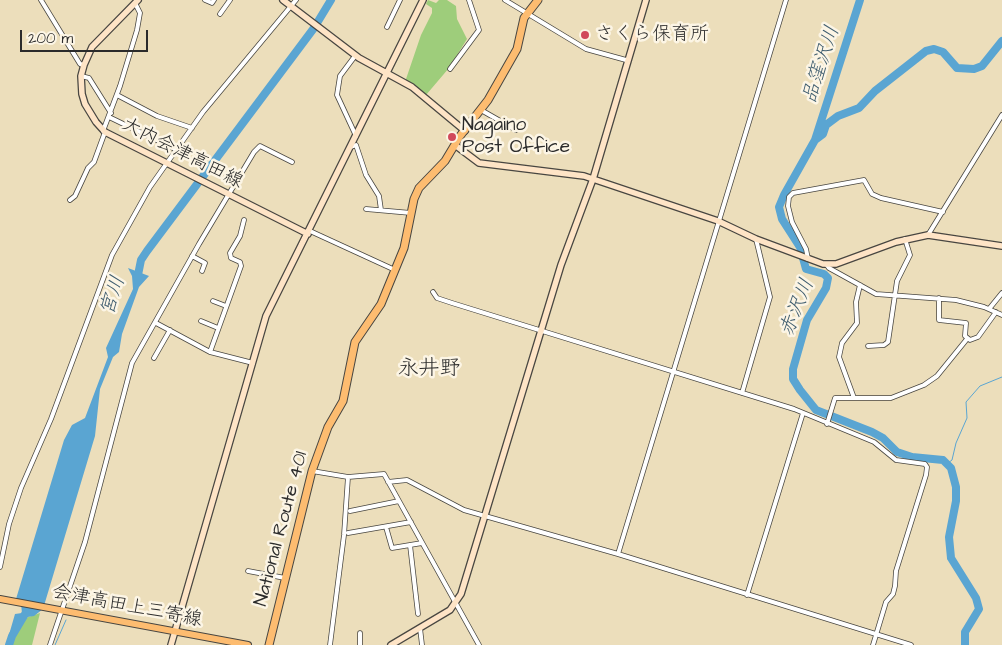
<!DOCTYPE html>
<meta charset="utf-8">
<style>
body{margin:0}
#map{position:relative;width:1002px;height:645px;overflow:hidden;background:#ecdebb;font-family:"Architects Daughter",sans-serif}
canvas{display:block}
.scale{position:absolute;left:20px;top:30px;width:128px;height:22px;box-sizing:border-box;border:2px solid #2b2b2b;border-top:0;padding-left:6px;font-size:15px;line-height:18px;white-space:nowrap;color:#2b2b2b;-webkit-text-stroke:4px #fcf5e5;paint-order:stroke}
</style>
<div id="map">
<canvas width="1002" height="645"></canvas>
<div class="scale">200 m</div>
</div>
<script>
const context = document.querySelector('canvas').getContext('2d');
context.lineJoin = 'round';
function paint(path, color) {
  context.fillStyle = color;
  context.fill(path, 'evenodd');
}
function shape(rows) {
  const path = new Path2D();
  for (const r of rows) {
    path.moveTo(r[0], r[1]);
    for (let i = 2; i < r.length; i += 2) path.lineTo(r[i], r[i + 1]);
  }
  return path;
}
function stroke(path, color, width, dash) {
  context.strokeStyle = color;
  context.lineWidth = width;
  context.lineCap = dash ? 'butt' : 'round';
  context.setLineDash(dash || []);
  context.stroke(path);
}
function label(font, color, halo, rows, align = 'center') {
  context.font = font + ' "Architects Daughter","Klee One",sans-serif';
  context.lineWidth = 5;
  context.setLineDash([]);
  context.textBaseline = 'middle';
  context.strokeStyle = halo;
  context.fillStyle = color;
  for (const [text, x, y, turn = 0] of rows) {
    context.save();
    context.translate(x, y);
    context.rotate((+turn || 0) * Math.PI / 180);
    context.textAlign = isNaN(turn) ? turn : align;
    if (halo) context.strokeText(text, 0, 0);
    context.fillText(text, 0, 0);
    context.restore();
  }
}
paint(shape([
 [428,0,436,3,439,0,447,0,456,6,457,19,467,39,449,68,426,95,405,82,421,35,432,13,432,8,426,4],
 [40,613,32,645,12,645,20,620]
]), '#9ecd7b');
paint(shape([
 [128,268,149,276,139,287,122,334,119,352,113,357,100,389,95,436,43,609,34,616,21,618,12,645,6,645,15,614,22,613,21,604,16,599,64,440,72,425,85,418,108,357,106,348,133,289,132,276]
]), '#5aa5d2');
stroke(shape([
 [948,463,952,460,956,443,967,418,966,402,980,386,1002,377],
 [55,645,66,620]
]), '#5aa5d2', 1);
stroke(shape([
 [815,140,860,0],
 [137,280,141,260,147,251,314,28,331,0],
 [9,645,12,636,28,609],
 [965,645,965,632,979,609,976,598,951,558,949,537,956,501,956,487,951,468,943,460,912,457,897,452,883,438,872,432,816,410,800,390,793,379,793,369,807,320,826,288,828,278,824,274,806,269,800,247,782,219,779,207,784,195,815,140,823,134,826,125,838,116,859,108,875,91,926,51,934,49,943,52,957,68,974,69,982,66,1002,41]
]), '#5aa5d2', 8);
const street = shape([
 [41,0,80,64,84,65],
 [205,0,212,3,214,0],
 [505,0,586,49,626,60],
 [220,14,230,0],
 [387,27,400,0],
 [355,56,340,76,337,95,356,136],
 [450,69,479,30,469,0],
 [81,76,89,78,111,113],
 [117,95,157,116,192,128],
 [481,110,516,130],
 [109,117,177,150],
 [103,131,120,86,137,30,140,13,135,3],
 [351,147,356,145,366,175,379,196,381,210],
 [70,200,75,196,88,168,94,162,105,132],
 [366,209,411,213],
 [310,231,395,270],
 [928,235,1002,115],
 [192,256,205,263,202,271],
 [808,259,806,249,792,222,788,206,789,197,793,193,864,180,872,194,881,198,943,212],
 [826,264,829,268,876,294,956,300,984,307,1002,315],
 [433,292,437,298,452,303,794,409,874,442,896,460,925,464,927,467,926,475,896,571,895,586,893,594,886,602,873,645],
 [939,298,939,320,966,323,965,336,970,340,978,337,996,312],
 [213,301,226,306],
 [989,309,1002,293],
 [201,321,218,328],
 [156,323,210,352,253,363],
 [868,346,884,345,888,342,897,281,910,255,905,239],
 [210,352,241,266,240,262,231,258,230,253,240,236,244,220],
 [154,358,170,330],
 [742,393,770,297,756,239],
 [854,398,839,357,842,343,857,323,856,302,860,285],
 [827,424,835,398,891,398,924,385,937,376,967,339],
 [312,471,348,477,384,474,479,645],
 [388,482,407,480,464,510,618,554,911,645],
 [350,511,399,501],
 [386,527,392,548,422,543],
 [348,533,411,522],
 [410,545,418,614],
 [618,554,786,0],
 [0,567,9,524,21,488,51,419,112,255,150,187,203,112,296,0],
 [248,571,285,578],
 [747,595,803,413],
 [420,628,422,645],
 [360,633,360,645],
 [50,645,85,542,132,363,199,244,254,152,260,146,292,162],
 [330,645,344,535,348,477]
]);
const secondary = shape([
 [138,0,92,47,84,65,81,76,82,94,85,104,96,122,105,132,308,234],
 [283,0,359,58,412,87,465,131],
 [455,145,479,163,584,176,718,221,756,239,823,264,836,264,896,242,928,235,1002,246],
 [171,645,266,316,423,0],
 [391,645,450,610,461,594,561,265,593,179,646,0]
]);
const primary = shape([
 [0,599,248,645]
]);
const highway = shape([
 [269,645,312,471,328,427,343,401,355,342,381,304,404,248,414,199,419,188,445,161,460,136,488,100,517,49,524,18,538,0]
]);
stroke(street, '#484641', 5.5);
stroke(secondary, '#484641', 8);
stroke(primary, '#484641', 8);
stroke(highway, '#484641', 9);
stroke(street, '#fff', 4);
stroke(secondary, '#fee4c6', 5.5);
stroke(primary, '#fdbc70', 6);
stroke(highway, '#fdbc70', 7);
for (const [x, y, r, color] of [
 [585,35,5,"#d1495b"],
 [452,137,5,"#d1495b"]
]) {
  const dot = new Path2D();
  dot.arc(x, y, r, 0, 2 * Math.PI);
  context.fillStyle = color;
  context.fill(dot);
  stroke(dot, '#fcf5e5', 2);
}
label('19px', '#2b2b2b', '#fcf5e5', [
 ["さくら保育所",595,35],
 ["Nagaino",462,126],
 ["Post Office",462,148]
], 'left');
label('19px', '#2b2b2b', '#fcf5e5', [
 ["大内会津高田線",182,154,27],
 ["National Route 401",282,529,-75],
 ["会津高田上三寄線",127,607,11]
]);
label('italic 20px', '#3e5c6e', '#fcf5e5', [
 ["品窪沢川",822,65,-72],
 ["宮川",114,296,-72],
 ["赤沢川",798,308,-68]
]);
label('21px', '#2b2b2b', '#fcf5e5', [
 ["永井野",429,370]
]);
</script>
